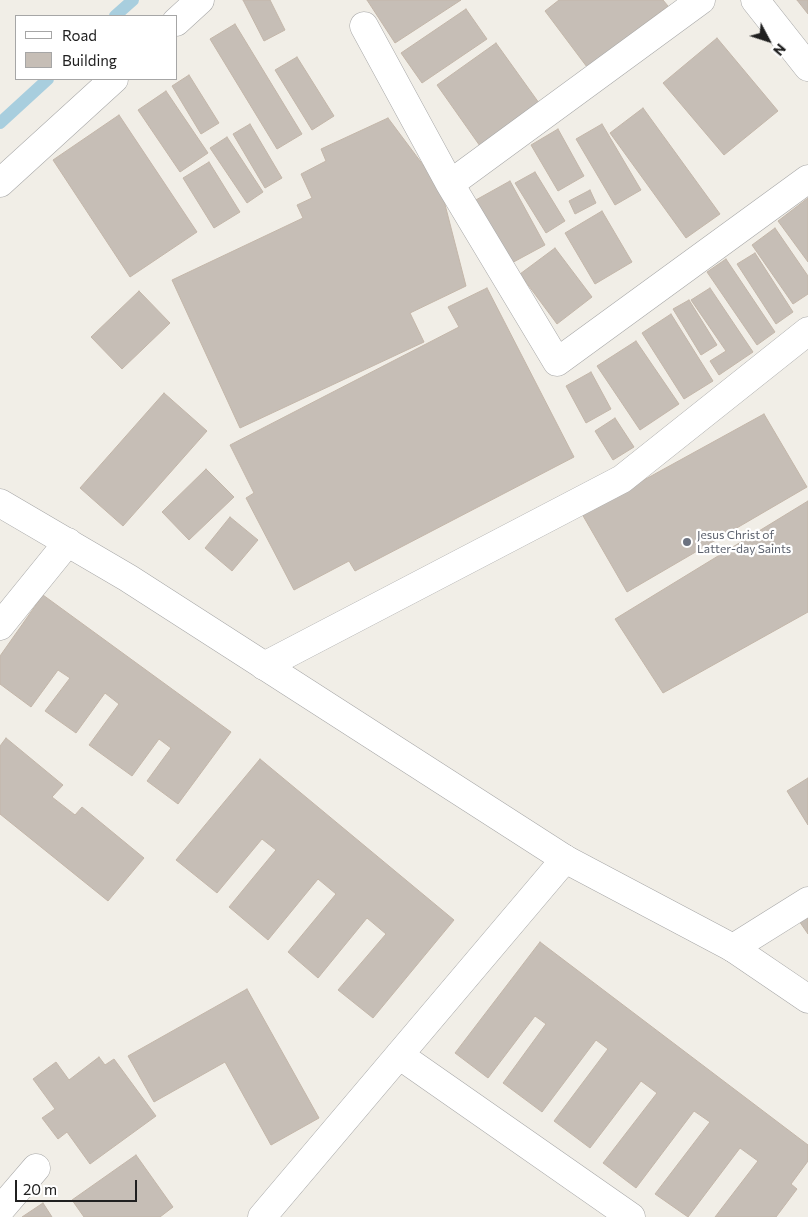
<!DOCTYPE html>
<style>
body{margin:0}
#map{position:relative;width:808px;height:1217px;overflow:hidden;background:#f1eee7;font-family:Commissioner,sans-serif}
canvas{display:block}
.legend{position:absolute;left:15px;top:15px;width:162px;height:65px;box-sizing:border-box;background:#fff;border:1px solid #a6a6a6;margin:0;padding:6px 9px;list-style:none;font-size:15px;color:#202020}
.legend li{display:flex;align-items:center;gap:10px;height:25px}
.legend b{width:25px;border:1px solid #a6a6a6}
.north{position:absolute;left:743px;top:15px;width:50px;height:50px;-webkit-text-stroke:4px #fff;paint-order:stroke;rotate:130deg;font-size:14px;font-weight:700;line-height:20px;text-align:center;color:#202020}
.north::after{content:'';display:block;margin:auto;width:18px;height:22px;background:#202020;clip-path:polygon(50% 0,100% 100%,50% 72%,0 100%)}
.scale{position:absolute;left:15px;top:1180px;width:122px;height:22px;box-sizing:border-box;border:2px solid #202020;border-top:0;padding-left:6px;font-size:15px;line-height:18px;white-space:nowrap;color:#202020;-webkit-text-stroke:4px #fff;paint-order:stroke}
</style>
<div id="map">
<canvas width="808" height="1217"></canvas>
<ul class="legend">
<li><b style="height:6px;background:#fff"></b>Road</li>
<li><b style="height:14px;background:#c6beb6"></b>Building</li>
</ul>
<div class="north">N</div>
<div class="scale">20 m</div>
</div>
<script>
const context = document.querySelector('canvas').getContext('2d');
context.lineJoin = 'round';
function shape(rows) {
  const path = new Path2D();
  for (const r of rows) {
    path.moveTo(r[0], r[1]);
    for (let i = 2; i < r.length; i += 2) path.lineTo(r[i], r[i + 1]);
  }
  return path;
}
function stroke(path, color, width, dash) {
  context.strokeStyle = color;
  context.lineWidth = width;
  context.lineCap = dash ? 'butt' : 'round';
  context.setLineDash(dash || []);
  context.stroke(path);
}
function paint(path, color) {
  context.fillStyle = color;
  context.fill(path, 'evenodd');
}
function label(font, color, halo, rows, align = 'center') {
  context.font = font + ' Commissioner,sans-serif';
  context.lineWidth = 4.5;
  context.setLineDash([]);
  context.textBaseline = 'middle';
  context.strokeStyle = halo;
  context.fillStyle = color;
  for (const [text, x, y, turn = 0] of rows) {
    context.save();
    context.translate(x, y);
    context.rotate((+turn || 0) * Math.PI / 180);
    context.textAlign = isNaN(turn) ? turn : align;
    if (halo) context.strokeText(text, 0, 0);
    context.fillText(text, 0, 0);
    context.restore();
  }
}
stroke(shape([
 [115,16,133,0],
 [0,123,48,79]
]), '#a8cede', 12);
const building = shape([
 [243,0,270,0,285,30,264,41,243,0],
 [367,0,461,0,395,43,367,0],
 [559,0,663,0,668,6,587,67,545,11,559,0],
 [797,0,808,0,808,14,797,0],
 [466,9,487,39,422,83,401,53,466,9],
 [235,24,302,134,277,149,210,39,235,24],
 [717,38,778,111,724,155,663,83,717,38],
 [496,43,539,103,480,146,437,85,496,43],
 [297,57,334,116,312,130,275,70,297,57],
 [189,75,219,123,201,134,172,86,189,75],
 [166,91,208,153,180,172,138,110,166,91],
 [643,108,720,214,686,238,610,133,643,108],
 [119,115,197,232,130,277,53,160,119,115],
 [388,118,441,189,466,286,410,313,424,342,240,428,172,280,303,218,297,205,312,198,301,174,326,161,321,149,388,118],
 [250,124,282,178,265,188,233,134,250,124],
 [602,124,641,190,615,205,576,139,602,124],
 [558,129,584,176,558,191,531,145,558,129],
 [227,137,263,192,247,203,210,148,227,137],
 [209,162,240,212,214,228,183,178,209,162],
 [535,172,565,221,546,233,515,183,535,172],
 [510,181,545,245,508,265,474,201,510,181],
 [590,190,596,203,575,214,569,201,590,190],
 [808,198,808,262,778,221,808,198],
 [602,211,632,262,595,284,565,233,602,211],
 [775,228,808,276,808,294,793,304,752,245,775,228],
 [555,248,592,297,557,324,520,274,555,248],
 [755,253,793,312,776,324,737,264,755,253],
 [726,259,775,332,757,345,707,272,726,259],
 [487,288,574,457,355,571,349,561,294,590,246,498,254,493,230,445,459,327,448,307,487,288],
 [710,288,753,352,719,375,710,361,726,351,691,300,710,288],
 [139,291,170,323,122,369,91,337,139,291],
 [689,300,717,345,701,355,673,309,689,300],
 [671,314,713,381,684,399,642,333,671,314],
 [636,341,679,404,640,430,597,366,636,341],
 [591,372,611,409,586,423,566,386,591,372],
 [164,393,207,431,123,526,80,488,164,393],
 [764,414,807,487,627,592,582,514,764,414],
 [615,418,634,447,613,460,595,431,615,418],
 [206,469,234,497,189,540,162,512,206,469],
 [808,501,808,612,663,693,615,619,808,501],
 [230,517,258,540,232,571,205,548,230,517],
 [43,595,231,732,178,804,147,781,171,748,159,739,132,776,89,745,119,704,105,693,76,733,45,711,70,678,58,670,31,707,0,684,0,656,43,595],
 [6,738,63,785,52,797,75,815,82,807,144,858,108,901,0,814,0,746,6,738],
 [260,759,454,920,373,1018,338,990,386,934,367,918,318,978,288,952,336,894,318,879,268,940,229,907,276,850,262,839,217,893,176,860,260,759],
 [808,778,808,825,787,791,808,778],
 [808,911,808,934,797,918,808,911],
 [540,942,808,1145,808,1161,791,1184,797,1189,776,1217,715,1217,758,1161,740,1148,688,1217,655,1194,710,1122,694,1111,636,1188,603,1163,657,1093,641,1081,590,1148,554,1121,608,1049,596,1040,542,1112,503,1083,546,1024,535,1016,488,1078,455,1053,540,942],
 [247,989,319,1118,271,1145,225,1062,154,1102,128,1056,247,989],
 [99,1057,105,1065,114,1059,156,1116,90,1164,67,1132,58,1139,42,1118,55,1109,33,1079,56,1062,69,1080,99,1057],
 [136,1155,173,1207,160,1217,84,1217,72,1200,136,1155],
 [43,1203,52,1217,22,1217,43,1203]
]);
paint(building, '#c6beb6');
stroke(building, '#c3b6a9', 1);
const minor = shape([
 [755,0,808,67],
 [176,22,200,0],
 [364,26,450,184,557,362,808,179],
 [0,183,114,79],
 [450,184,701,0],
 [0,626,68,542],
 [264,666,622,479,808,331],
 [733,948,808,901],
 [399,1055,631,1217],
 [0,1210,36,1168],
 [262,1217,565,859]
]);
const tertiary = shape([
 [0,503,128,578,565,859,733,948,808,999]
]);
stroke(minor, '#a7a7a7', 29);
stroke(tertiary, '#a7a7a7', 29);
stroke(minor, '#fff', 28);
stroke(tertiary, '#fff', 28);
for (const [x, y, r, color] of [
 [687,542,5,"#6b7280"]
]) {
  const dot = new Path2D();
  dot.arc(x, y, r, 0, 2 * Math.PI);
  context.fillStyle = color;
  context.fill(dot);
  stroke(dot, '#fff', 2);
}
label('12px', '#5b616d', '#fff', [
 ["Jesus Christ of",697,535],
 ["Latter-day Saints",697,549]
], 'left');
</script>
